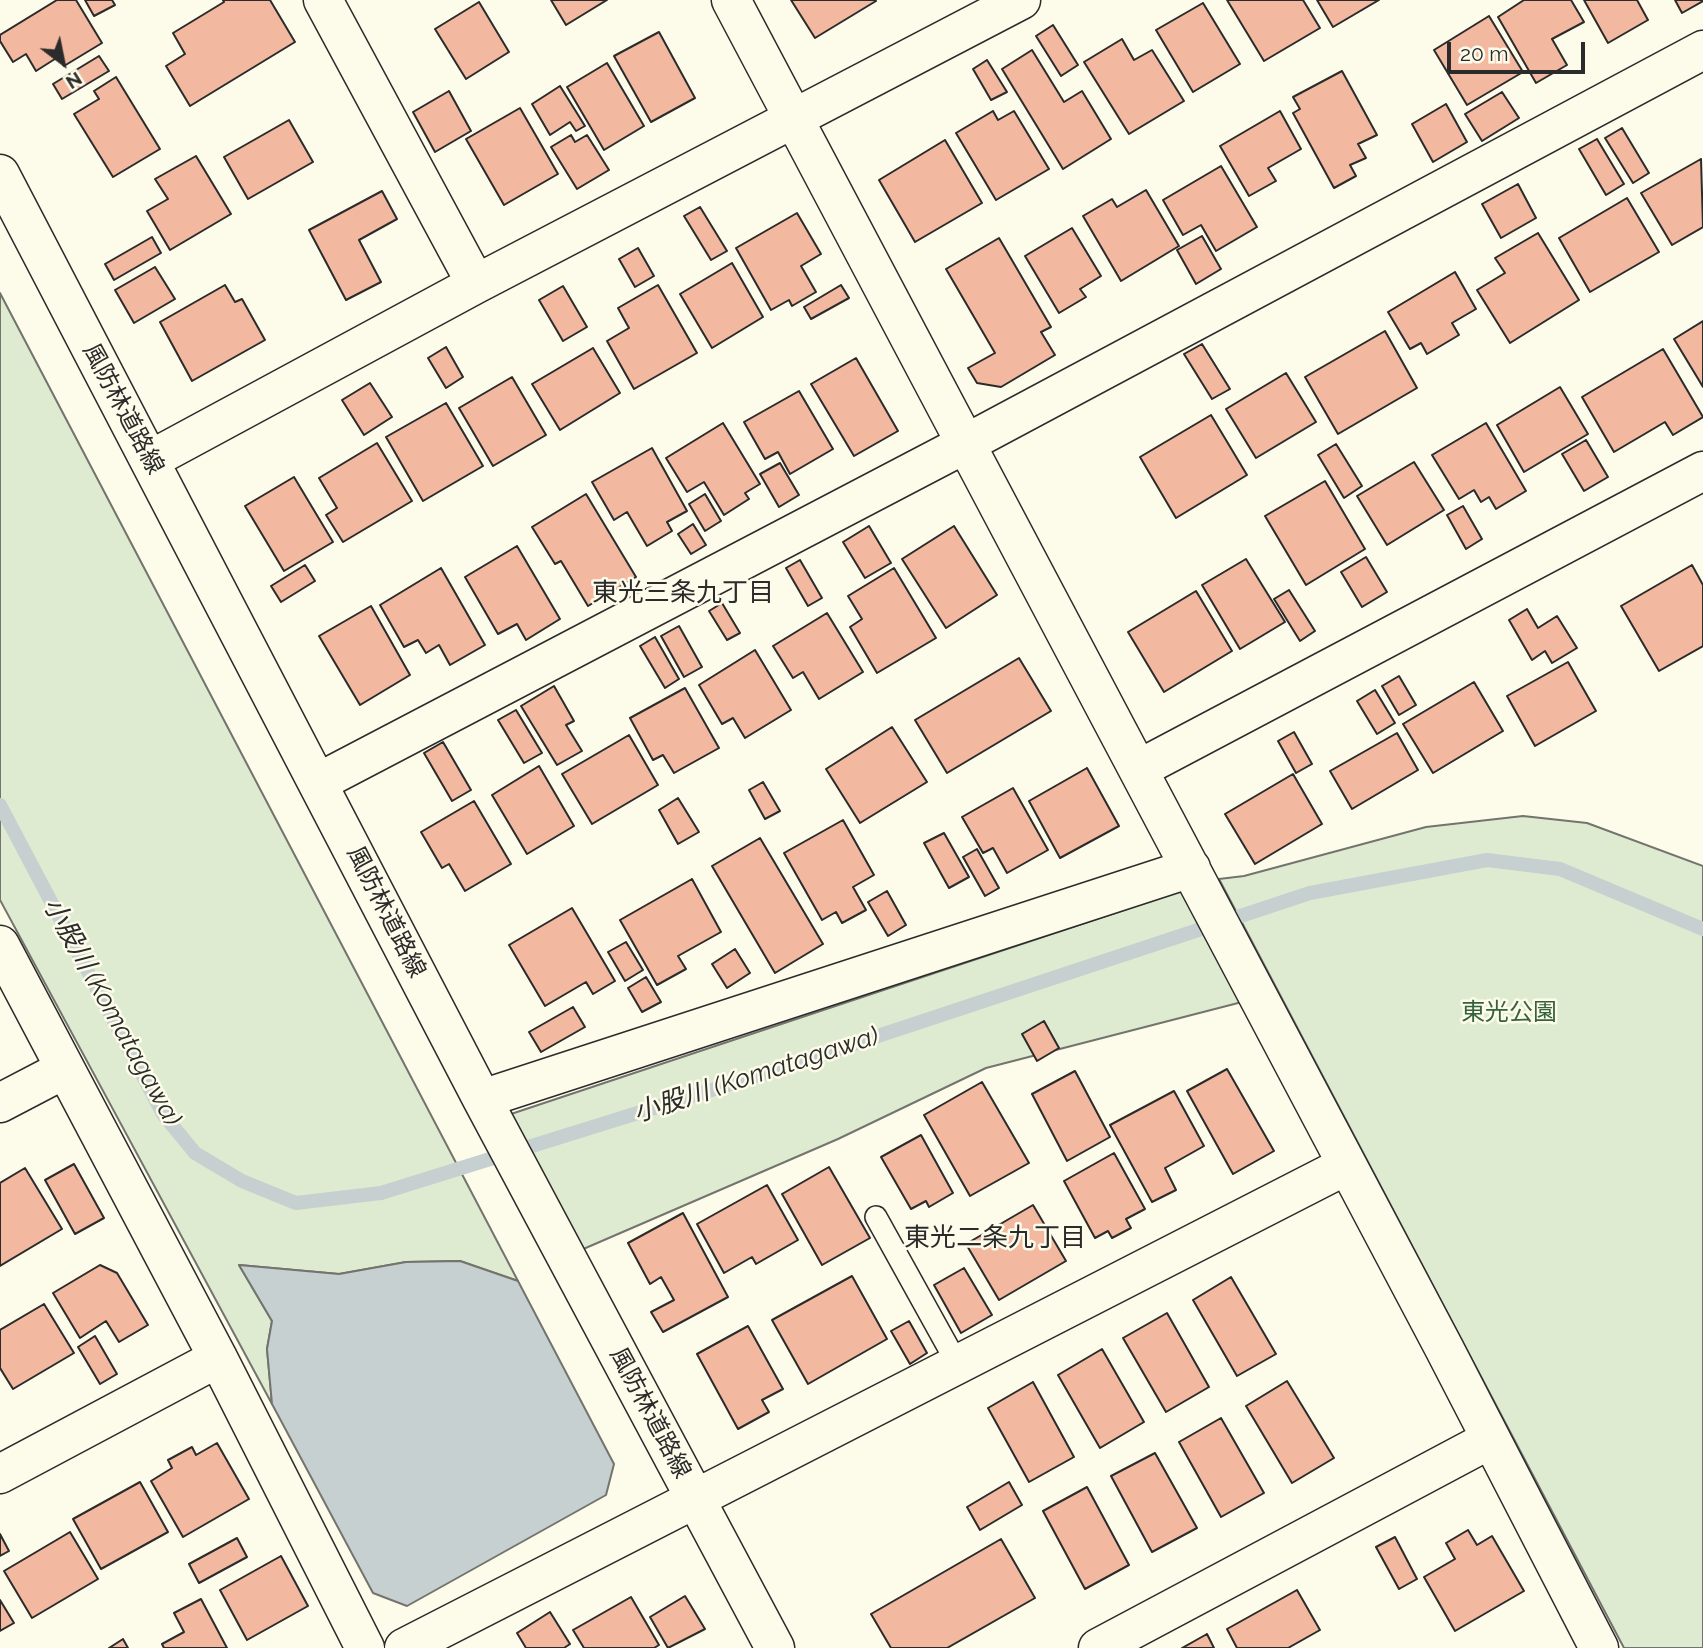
<!DOCTYPE html>
<meta charset="utf-8">
<style>
body{margin:0}
#map{position:relative;width:1703px;height:1648px;overflow:hidden;background:#fdfbea;font-family:Raleway,sans-serif}
canvas{display:block}
.north{position:absolute;left:28px;top:28px;width:70px;height:70px;-webkit-text-stroke:5px #fdfbea;paint-order:stroke;rotate:148deg;font-size:19px;font-weight:700;line-height:28px;text-align:center;color:#2b2b2b}
.north::after{content:'';display:block;margin:auto;width:24px;height:32px;background:#2b2b2b;clip-path:polygon(50% 0,100% 100%,50% 72%,0 100%)}
.scale{position:absolute;left:1447px;top:42px;width:138px;height:32px;box-sizing:border-box;border:4px solid #2b2b2b;border-top:0;padding-left:9px;font-size:21px;line-height:24px;white-space:nowrap;color:#2b2b2b;-webkit-text-stroke:5px #fdfbea;paint-order:stroke}
</style>
<div id="map">
<canvas width="1703" height="1648"></canvas>
<div class="north">N</div>
<div class="scale">20 m</div>
</div>
<script>
const context = document.querySelector('canvas').getContext('2d');
context.lineJoin = 'round';
function paint(path, color) {
  context.fillStyle = color;
  context.fill(path, 'evenodd');
}
function shape(rows) {
  const path = new Path2D();
  for (const r of rows) {
    path.moveTo(r[0], r[1]);
    for (let i = 2; i < r.length; i += 2) path.lineTo(r[i], r[i + 1]);
  }
  return path;
}
function stroke(path, color, width, dash) {
  context.strokeStyle = color;
  context.lineWidth = width;
  context.lineCap = dash ? 'butt' : 'round';
  context.setLineDash(dash || []);
  context.stroke(path);
}
function label(font, color, halo, rows, align = 'center') {
  context.font = font + ' Raleway,"Noto Sans JP",sans-serif';
  context.lineWidth = 5;
  context.setLineDash([]);
  context.textBaseline = 'middle';
  context.strokeStyle = halo;
  context.fillStyle = color;
  for (const [text, x, y, turn = 0] of rows) {
    context.save();
    context.translate(x, y);
    context.rotate((+turn || 0) * Math.PI / 180);
    context.textAlign = isNaN(turn) ? turn : align;
    if (halo) context.strokeText(text, 0, 0);
    context.fillText(text, 0, 0);
    context.restore();
  }
}
const green = shape([
 [0,293,518,1281,460,1261,406,1262,339,1274,239,1265,272,1321,267,1349,272,1404,0,900,0,293],
 [1523,816,1587,823,1703,866,1703,1648,1624,1648,1219,879,1244,876,1426,827,1523,816],
 [1184,890,1242,1002,986,1068,838,1139,581,1250,508,1115,1184,890]
]);
paint(green, '#deebd1');
stroke(green, '#74746e', 2);
const water = shape([
 [460,1261,518,1281,614,1464,606,1495,407,1606,373,1593,272,1404,267,1349,272,1321,239,1265,339,1274,406,1262,460,1261]
]);
paint(water, '#c7d0d0');
stroke(water, '#74746e', 2);
stroke(shape([
 [0,805,163,1114,195,1153,242,1181,296,1203,381,1193,766,1073,1310,893,1487,860,1560,869,1703,929]
]), '#c7d0d0', 14);
const building = shape([
 [57,0,76,0,102,43,64,66,58,57,36,71,26,54,13,62,0,41,0,35,57,0],
 [85,0,112,0,115,5,94,16,85,0],
 [223,0,270,0,295,42,190,106,166,66,185,54,173,33,224,2,223,0],
 [551,0,607,0,566,25,551,0],
 [791,0,875,0,876,1,815,38,791,0],
 [1227,0,1303,0,1320,28,1264,61,1227,0],
 [1317,0,1379,0,1333,27,1317,0],
 [1524,0,1571,0,1584,22,1552,39,1567,65,1536,83,1498,17,1524,0],
 [1584,0,1637,0,1648,20,1608,43,1584,0],
 [1675,0,1703,0,1703,1,1682,13,1675,0],
 [479,2,509,52,466,79,435,29,479,2],
 [1203,3,1240,64,1193,92,1156,30,1203,3],
 [1489,16,1523,72,1467,105,1434,50,1489,16],
 [1053,25,1078,65,1061,76,1036,36,1053,25],
 [659,32,695,98,651,122,614,56,659,32],
 [1122,39,1134,60,1152,50,1184,101,1129,134,1084,62,1122,39],
 [1032,50,1064,102,1082,91,1111,139,1063,169,1002,69,1032,50],
 [99,56,109,71,62,99,53,84,99,56],
 [987,60,1007,92,991,100,973,69,987,60],
 [607,63,644,126,604,150,567,87,607,63],
 [1342,71,1377,135,1358,144,1366,158,1350,165,1356,176,1334,188,1293,113,1300,109,1293,97,1342,71],
 [116,77,160,149,113,177,74,114,99,99,94,91,116,77],
 [560,86,585,126,576,131,570,122,550,135,532,104,560,86],
 [449,91,471,131,435,152,413,112,449,91],
 [1502,92,1519,118,1482,141,1465,114,1502,92],
 [1446,104,1467,142,1433,162,1412,124,1446,104],
 [520,108,558,174,504,205,466,139,520,108],
 [993,111,998,120,1014,111,1049,169,996,200,956,133,993,111],
 [1280,111,1301,149,1268,168,1276,181,1249,196,1220,146,1280,111],
 [289,120,313,162,248,199,224,157,289,120],
 [1622,128,1649,173,1633,183,1605,138,1622,128],
 [571,135,575,142,587,135,609,170,577,189,551,147,571,135],
 [1597,139,1624,184,1606,195,1579,149,1597,139],
 [945,140,982,203,915,242,879,180,945,140],
 [196,156,231,214,170,250,147,211,168,199,155,179,196,156],
 [1701,159,1703,227,1672,245,1641,193,1701,159],
 [1221,166,1257,227,1216,251,1201,225,1183,235,1163,200,1221,166],
 [1518,184,1536,218,1501,238,1482,204,1518,184],
 [1146,190,1179,246,1121,281,1083,216,1112,199,1117,207,1146,190],
 [382,191,397,219,359,240,381,282,346,300,309,230,382,191],
 [1627,198,1659,252,1590,292,1559,238,1627,198],
 [700,207,727,251,711,260,684,216,700,207],
 [797,213,821,254,801,266,816,292,792,306,789,300,771,310,736,248,797,213],
 [1072,228,1101,276,1080,289,1086,297,1059,313,1025,256,1072,228],
 [1538,233,1579,300,1510,343,1477,290,1505,273,1495,258,1538,233],
 [1202,236,1221,269,1196,284,1177,250,1202,236],
 [152,237,161,253,114,280,105,264,152,237],
 [999,238,1051,327,1041,332,1055,355,1001,387,977,383,968,368,995,353,946,269,999,238],
 [638,248,654,276,635,287,619,259,638,248],
 [732,263,763,317,712,348,680,294,732,263],
 [155,267,175,299,134,323,115,290,155,267],
 [1455,272,1476,309,1452,323,1459,335,1427,354,1421,343,1410,349,1388,312,1455,272],
 [225,285,235,302,242,299,265,340,192,381,160,322,225,285],
 [658,285,697,353,634,389,607,341,629,328,618,308,658,285],
 [841,285,849,298,811,319,804,307,841,285],
 [563,286,587,327,563,341,539,300,563,286],
 [1703,321,1703,387,1674,339,1703,321],
 [1385,331,1417,388,1338,434,1305,377,1385,331],
 [1202,344,1230,389,1212,399,1184,354,1202,344],
 [446,347,463,377,446,388,428,358,446,347],
 [593,348,620,393,560,430,532,384,593,348],
 [1663,349,1703,417,1673,435,1665,422,1614,452,1582,397,1663,349],
 [856,358,898,431,854,456,811,384,856,358],
 [1286,373,1316,422,1256,458,1226,409,1286,373],
 [512,377,546,435,493,466,459,408,512,377],
 [370,383,392,417,364,435,342,400,370,383],
 [1560,387,1588,434,1524,472,1497,425,1560,387],
 [799,391,833,449,790,474,778,452,765,459,744,422,799,391],
 [446,403,483,466,423,501,386,437,446,403],
 [1211,415,1247,475,1176,518,1140,457,1211,415],
 [723,423,760,484,745,493,749,499,724,515,704,482,687,492,666,458,723,423],
 [1486,423,1526,491,1496,509,1489,497,1481,502,1474,490,1459,499,1432,455,1486,423],
 [1586,440,1608,477,1584,491,1562,454,1586,440],
 [377,443,412,501,343,542,326,515,337,508,319,478,377,443],
 [1336,444,1362,486,1344,498,1318,455,1336,444],
 [652,448,687,511,667,522,672,531,647,546,627,512,614,520,592,482,652,448],
 [1414,462,1444,510,1387,545,1357,496,1414,462],
 [780,463,799,495,779,507,760,474,780,463],
 [294,477,333,542,284,571,245,506,294,477],
 [1325,481,1365,549,1306,585,1265,516,1325,481],
 [586,494,636,577,588,606,561,561,555,564,532,527,586,494],
 [705,494,721,521,705,531,689,504,705,494],
 [1463,506,1482,539,1466,549,1447,515,1463,506],
 [693,524,706,545,691,554,678,534,693,524],
 [869,526,891,563,865,578,843,542,869,526],
 [954,526,997,595,946,628,902,559,954,526],
 [517,546,560,619,526,640,517,624,498,634,465,577,517,546],
 [1366,557,1387,592,1362,607,1341,572,1366,557],
 [1246,559,1285,622,1240,649,1202,585,1246,559],
 [800,560,822,598,808,606,786,568,800,560],
 [305,565,315,581,281,602,271,586,305,565],
 [1692,565,1703,585,1703,646,1659,671,1621,606,1692,565],
 [441,568,485,645,450,665,439,645,426,653,418,640,404,647,380,605,441,568],
 [894,568,936,638,877,673,850,627,862,619,848,596,894,568],
 [1289,590,1315,631,1300,641,1274,599,1289,590],
 [1196,591,1232,651,1164,692,1128,632,1196,591],
 [722,603,740,633,727,640,709,611,722,603],
 [371,606,410,675,360,705,319,636,371,606],
 [1527,609,1538,628,1557,616,1577,648,1552,663,1545,651,1532,660,1509,620,1527,609],
 [827,613,863,672,819,699,803,672,793,678,773,646,827,613],
 [679,626,702,667,684,677,661,636,679,626],
 [655,637,679,679,665,688,640,646,655,637],
 [755,650,791,710,745,738,733,718,722,724,699,685,755,650],
 [1019,658,1051,711,947,773,915,720,1019,658],
 [1568,662,1596,711,1535,746,1507,696,1568,662],
 [1399,676,1416,705,1399,715,1382,686,1399,676],
 [1474,682,1503,731,1433,773,1403,724,1474,682],
 [554,686,574,721,566,725,582,751,557,765,521,706,554,686],
 [685,688,719,748,674,773,663,755,653,760,630,718,685,688],
 [1375,690,1395,723,1377,734,1357,701,1375,690],
 [516,710,542,753,524,763,498,720,516,710],
 [892,727,927,782,860,823,826,769,892,727],
 [1294,732,1312,764,1296,773,1278,741,1294,732],
 [1397,733,1418,770,1352,809,1330,771,1397,733],
 [629,735,658,785,592,824,562,774,629,735],
 [443,742,471,790,452,801,424,753,443,742],
 [539,766,574,826,527,854,492,795,539,766],
 [1087,768,1119,826,1060,858,1029,801,1087,768],
 [1293,774,1322,824,1255,864,1225,814,1293,774],
 [763,782,780,811,765,819,749,790,763,782],
 [1013,788,1048,850,1007,873,993,848,983,853,962,817,1013,788],
 [678,798,699,832,678,844,659,810,678,798],
 [474,801,511,864,465,891,449,864,442,868,421,832,474,801],
 [843,820,874,875,853,887,866,910,842,923,836,912,822,920,784,853,843,820],
 [944,833,969,877,949,888,924,843,944,833],
 [760,838,823,944,775,973,712,866,760,838],
 [977,849,999,888,985,896,963,857,977,849],
 [692,879,721,932,678,956,686,969,657,985,620,920,692,879],
 [887,891,906,925,888,936,868,902,887,891],
 [572,908,615,981,593,994,586,982,545,1006,509,945,572,908],
 [626,942,643,970,625,981,608,952,626,942],
 [735,949,750,973,727,988,712,964,735,949],
 [646,977,661,1002,642,1012,628,988,646,977],
 [573,1007,585,1027,541,1052,529,1032,573,1007],
 [1044,1021,1059,1048,1037,1061,1022,1034,1044,1021],
 [1227,1069,1274,1151,1233,1174,1187,1091,1227,1069],
 [1075,1071,1110,1137,1067,1161,1032,1094,1075,1071],
 [982,1082,1029,1163,970,1196,924,1115,982,1082],
 [1174,1091,1204,1146,1165,1168,1176,1190,1152,1202,1110,1125,1174,1091],
 [921,1135,953,1193,929,1207,926,1201,911,1209,881,1157,921,1135],
 [1114,1153,1145,1209,1126,1219,1131,1228,1112,1238,1108,1231,1095,1238,1064,1181,1114,1153],
 [74,1164,104,1218,75,1234,45,1180,74,1164],
 [829,1167,870,1238,822,1265,782,1194,829,1167],
 [25,1168,62,1229,0,1266,0,1183,25,1168],
 [767,1185,798,1240,756,1264,752,1257,724,1273,697,1224,767,1185],
 [1033,1205,1066,1261,999,1300,966,1244,1033,1205],
 [683,1213,728,1297,663,1332,651,1312,674,1300,661,1277,650,1284,628,1243,683,1213],
 [100,1265,117,1273,148,1325,119,1342,106,1321,80,1338,53,1293,100,1265],
 [964,1268,992,1315,961,1333,934,1285,964,1268],
 [852,1276,887,1339,808,1384,772,1320,852,1276],
 [1231,1277,1276,1354,1237,1376,1193,1300,1231,1277],
 [44,1304,74,1353,13,1389,0,1368,0,1330,44,1304],
 [1167,1313,1209,1387,1166,1412,1123,1338,1167,1313],
 [909,1321,927,1353,910,1364,891,1331,909,1321],
 [748,1326,783,1389,762,1400,769,1412,738,1429,697,1354,748,1326],
 [95,1336,117,1374,100,1384,78,1347,95,1336],
 [1102,1349,1144,1422,1100,1448,1058,1375,1102,1349],
 [1287,1381,1334,1458,1292,1483,1246,1406,1287,1381],
 [1033,1382,1074,1457,1029,1482,988,1408,1033,1382],
 [1221,1418,1264,1493,1221,1517,1179,1442,1221,1418],
 [217,1443,249,1499,183,1537,151,1481,172,1468,168,1460,192,1447,196,1455,217,1443],
 [1155,1453,1197,1528,1152,1552,1111,1476,1155,1453],
 [140,1482,168,1532,101,1569,73,1519,140,1482],
 [1009,1482,1022,1505,980,1530,967,1507,1009,1482],
 [1087,1487,1129,1565,1085,1589,1043,1511,1087,1487],
 [1468,1530,1477,1545,1492,1536,1524,1591,1455,1631,1424,1577,1455,1559,1446,1543,1468,1530],
 [70,1532,98,1579,32,1618,4,1571,70,1532],
 [0,1534,9,1551,0,1556,0,1534],
 [1395,1537,1417,1579,1399,1589,1376,1547,1395,1537],
 [237,1538,247,1557,199,1583,189,1564,237,1538],
 [1001,1539,1035,1598,947,1648,891,1648,871,1614,1001,1539],
 [281,1556,308,1606,247,1640,220,1590,281,1556],
 [1297,1590,1320,1630,1288,1648,1237,1648,1227,1629,1297,1590],
 [685,1596,705,1629,668,1648,650,1617,685,1596],
 [631,1597,659,1645,654,1648,584,1648,573,1630,631,1597],
 [201,1599,227,1648,164,1648,162,1644,184,1632,174,1613,201,1599],
 [0,1600,14,1623,0,1631,0,1600],
 [550,1612,570,1644,564,1648,526,1648,517,1633,550,1612],
 [1207,1634,1214,1648,1182,1648,1207,1634],
 [123,1639,128,1648,109,1648,123,1639]
]);
paint(building, '#f2b8a0');
stroke(building, '#2b2b2b', 2);
const service = shape([
 [876,1217,958,1365]
]);
const minor = shape([
 [323,0,476,284],
 [731,0,1444,1348,1599,1648],
 [0,174,482,1099,775,1648],
 [150,460,476,284,1021,0],
 [1139,769,1703,471],
 [319,782,967,443,1703,50],
 [0,945,218,1358,365,1648],
 [482,1099,1191,868],
 [0,1103,65,1069],
 [0,1474,218,1358],
 [404,1648,1347,1165],
 [1098,1648,1489,1440]
]);
stroke(service, '#2b2b2b', 24);
stroke(minor, '#2b2b2b', 41);
stroke(service, '#fdfbea', 21);
stroke(minor, '#fdfbea', 38);
label('24px', '#2b2b2b', '#fdfbea', [
 ["風防林道路線",123,409,62],
 ["風防林道路線",386,912,63],
 ["風防林道路線",650,1413,62]
]);
label('24px', '#34623c', '#fdfbea', [
 ["東光公園",1509,1013]
]);
label('26px', '#2b2b2b', '#fdfbea', [
 ["東光三条九丁目",683,593],
 ["東光二条九丁目",995,1238]
]);
label('italic 26px', '#2b2b2b', '#fdfbea', [
 ["小股川 (Komatagawa)",112,1012,61],
 ["小股川 (Komatagawa)",756,1075,-18]
]);
</script>
